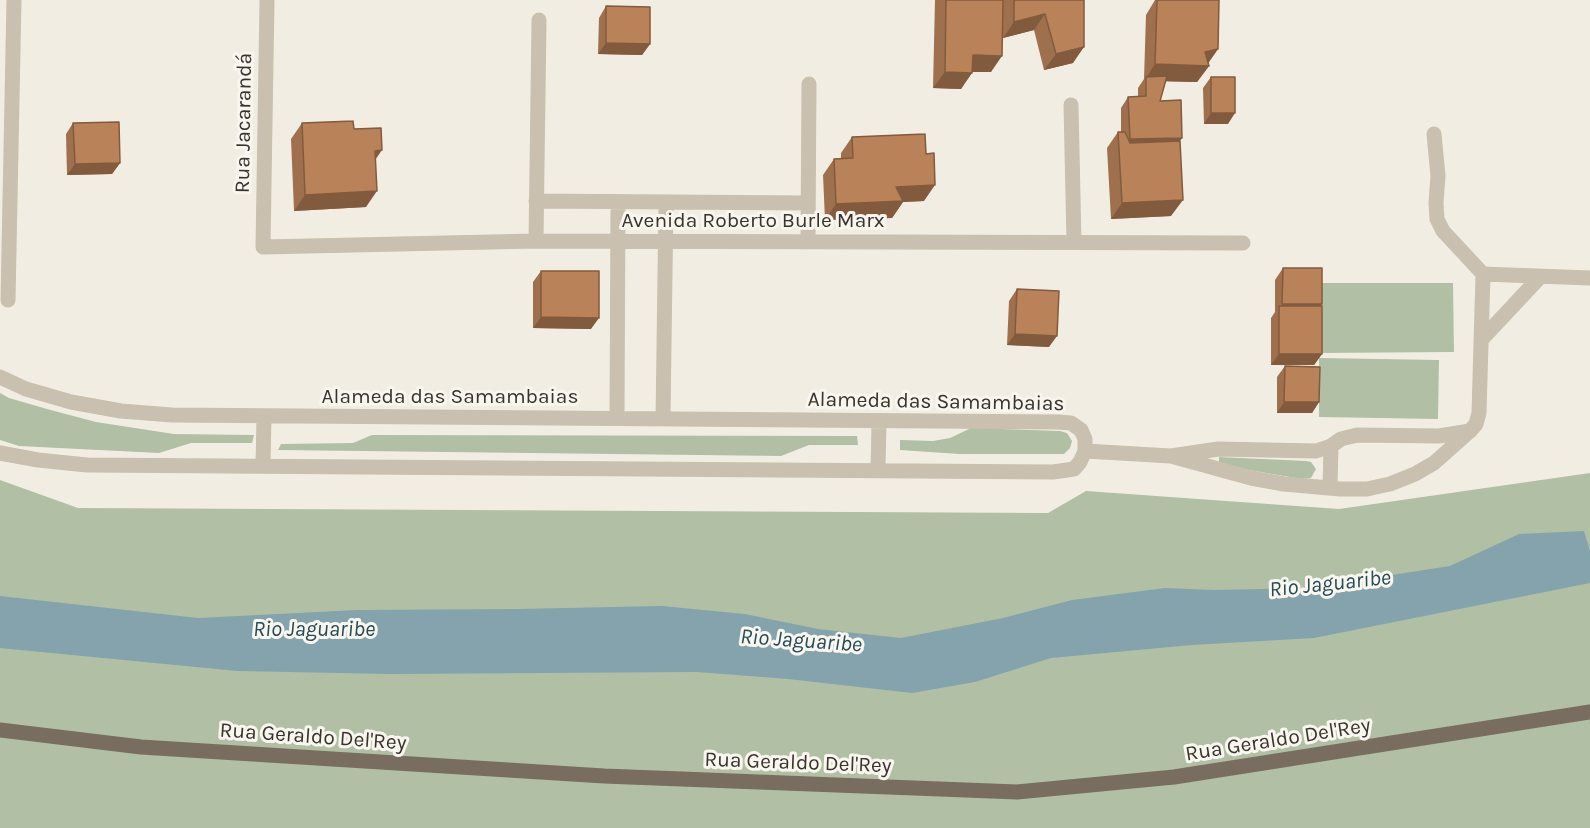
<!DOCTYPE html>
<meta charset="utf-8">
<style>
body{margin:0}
canvas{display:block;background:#f2ede3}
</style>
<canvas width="1590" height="828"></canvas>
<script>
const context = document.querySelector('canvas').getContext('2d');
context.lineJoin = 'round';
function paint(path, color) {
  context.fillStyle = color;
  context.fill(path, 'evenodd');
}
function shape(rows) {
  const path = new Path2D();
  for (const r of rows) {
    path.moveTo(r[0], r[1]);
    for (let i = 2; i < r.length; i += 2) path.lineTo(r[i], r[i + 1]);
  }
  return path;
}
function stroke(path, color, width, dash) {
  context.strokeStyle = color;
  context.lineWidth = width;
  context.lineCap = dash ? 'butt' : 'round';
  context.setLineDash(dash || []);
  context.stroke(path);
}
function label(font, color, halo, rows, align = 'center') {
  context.font = font + ' Karla,sans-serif';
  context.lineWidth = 6;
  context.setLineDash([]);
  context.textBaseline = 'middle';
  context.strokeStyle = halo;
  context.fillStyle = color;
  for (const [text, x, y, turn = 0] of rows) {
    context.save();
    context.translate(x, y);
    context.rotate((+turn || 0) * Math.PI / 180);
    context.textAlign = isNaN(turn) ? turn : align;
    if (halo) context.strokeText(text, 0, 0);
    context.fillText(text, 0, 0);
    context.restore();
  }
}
paint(shape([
 [1319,283,1453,283,1454,352,1320,353],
 [1319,358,1439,360,1438,419,1319,417],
 [0,393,9,398,47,409,96,422,174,434,254,435,252,443,191,443,159,453,19,446,0,440],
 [971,428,1060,431,1067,433,1072,441,1070,448,1064,454,959,454,900,450,900,440,933,441,950,438],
 [372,435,857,436,858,445,809,445,781,456,278,450,281,444,353,443],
 [1219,457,1306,461,1311,462,1316,469,1311,478,1302,479,1219,465],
 [1590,473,1590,828,0,828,0,480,78,508,1048,513,1086,491,1339,509]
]), '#b1c0a4');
paint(shape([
 [1584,531,1590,551,1590,583,1314,638,1192,645,1051,658,975,682,912,693,788,679,697,672,391,674,237,671,0,648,0,596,198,618,357,610,517,609,662,606,745,614,818,629,901,638,1003,618,1072,600,1165,588,1214,590,1308,588,1450,566,1519,534]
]), '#84a3ac');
stroke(shape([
 [267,0,263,247,536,241,1243,243],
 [1071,105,1074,242],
 [536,201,808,203],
 [536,241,539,20],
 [808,241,809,84],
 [1483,274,1590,278],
 [8,300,14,0],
 [1481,340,1540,277],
 [0,377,26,389,71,402,121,411,172,415,1058,422,1071,423,1081,430,1085,439,1085,451,1080,462,1074,469,1053,472,87,465,38,460,0,453],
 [617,418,618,202],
 [663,419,666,202],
 [1085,451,1171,456,1218,449,1316,451,1331,446,1341,439,1357,435,1439,436,1470,431],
 [1171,456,1251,478,1284,484,1340,489,1367,489,1390,484,1415,474,1434,463,1470,431,1476,424,1479,413,1483,274,1443,231,1437,219,1436,203,1438,176,1434,134],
 [263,465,264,417],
 [878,470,879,422],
 [1330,487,1331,446]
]), '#c9c0af', 15);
stroke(shape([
 [0,730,141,747,604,776,1017,792,1174,777,1590,712]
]), '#796d5f', 15);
paint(shape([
 [935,0,1084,0,1073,63,1044,70,1034,30,1003,38,991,72,972,72,961,89,933,88],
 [1155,0,1219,0,1218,49,1208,63,1209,66,1197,82,1166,81,1160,101,1182,138,1180,141,1171,216,1111,219,1107,148,1118,132,1121,132,1121,108,1128,97,1138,96,1138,88,1144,79,1146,15],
 [606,6,650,44,642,55,598,54,599,18],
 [1211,77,1228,124,1204,124,1203,88],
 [73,123,120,163,112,174,67,175,66,134],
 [302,123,375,160,366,207,294,211,291,139],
 [852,137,924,201,903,202,892,218,825,220,823,175,834,159,841,159,841,153],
 [1283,268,1322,304,1320,306,1322,354,1314,365,1271,365,1271,318,1275,312,1275,280],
 [541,271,591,329,533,328,533,282],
 [1017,289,1049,347,1007,345,1009,301],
 [1285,366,1319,402,1312,413,1277,413,1277,377]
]), '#9f704d');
paint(shape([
 [1045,14,1034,30,1003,38,1014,22],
 [606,43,650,44,642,55,598,54],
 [1084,47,1073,63,1044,70,1056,54],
 [1218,49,1207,65,1209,66,1197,82,1146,81,1146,78,1155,64],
 [973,55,1002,56,991,72,962,72],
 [945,72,972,73,961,89,933,88],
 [1211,113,1235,113,1228,124,1204,124],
 [1182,138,1174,149,1122,150,1130,139],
 [382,150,371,166,375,151],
 [120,163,112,174,67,175,75,164],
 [935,185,924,201,903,202,892,218,825,220,836,204,896,187],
 [377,191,366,207,294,211,305,195],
 [1183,200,1171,216,1111,219,1122,203],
 [1282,304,1322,304,1314,315,1279,309],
 [541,317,599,318,591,329,533,328],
 [1015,334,1057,336,1049,347,1007,345],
 [1279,354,1322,354,1314,365,1271,365],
 [1284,402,1319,402,1312,413,1277,413]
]), '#825b3e');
const building = shape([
 [946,0,1003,0,1002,56,973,55,972,73,945,72,946,0],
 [1014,0,1084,0,1084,47,1056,54,1045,14,1014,22,1014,0],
 [1157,0,1219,0,1218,49,1205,52,1209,66,1155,64,1157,0],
 [606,6,650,7,650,44,606,43,606,6],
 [1167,76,1160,101,1181,100,1182,138,1130,139,1128,97,1146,96,1146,77,1167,76],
 [1211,77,1235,77,1235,113,1211,113,1211,77],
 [353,121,354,129,381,128,382,150,375,151,377,191,305,195,302,123,353,121],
 [119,122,120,163,75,164,73,123,119,122],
 [1118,132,1125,132,1130,143,1180,141,1183,200,1122,203,1118,132],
 [925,134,926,154,934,153,935,185,896,187,903,201,836,204,834,159,853,158,852,137,925,134],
 [1283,268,1322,268,1322,304,1282,304,1283,268],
 [541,271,599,271,599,318,541,317,541,271],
 [1017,289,1059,291,1057,336,1015,334,1017,289],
 [1279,306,1322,306,1322,354,1279,354,1279,306],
 [1285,366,1320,367,1319,402,1284,402,1285,366]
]);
paint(building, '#b98259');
stroke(building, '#825b3e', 1.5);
label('21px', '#39332d', '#f9f6ef', [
 ["Rua Jacarandá",244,123,-89],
 ["Avenida Roberto Burle Marx",753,221],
 ["Alameda das Samambaias",450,397],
 ["Alameda das Samambaias",936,402,1],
 ["Rua Geraldo Del'Rey",313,737,4],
 ["Rua Geraldo Del'Rey",1278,740,-9],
 ["Rua Geraldo Del'Rey",798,763,2]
]);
label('italic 22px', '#264a56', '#f9f6ef', [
 ["Rio Jaguaribe",1330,584,-6],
 ["Rio Jaguaribe",314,630],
 ["Rio Jaguaribe",801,641,4]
]);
</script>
